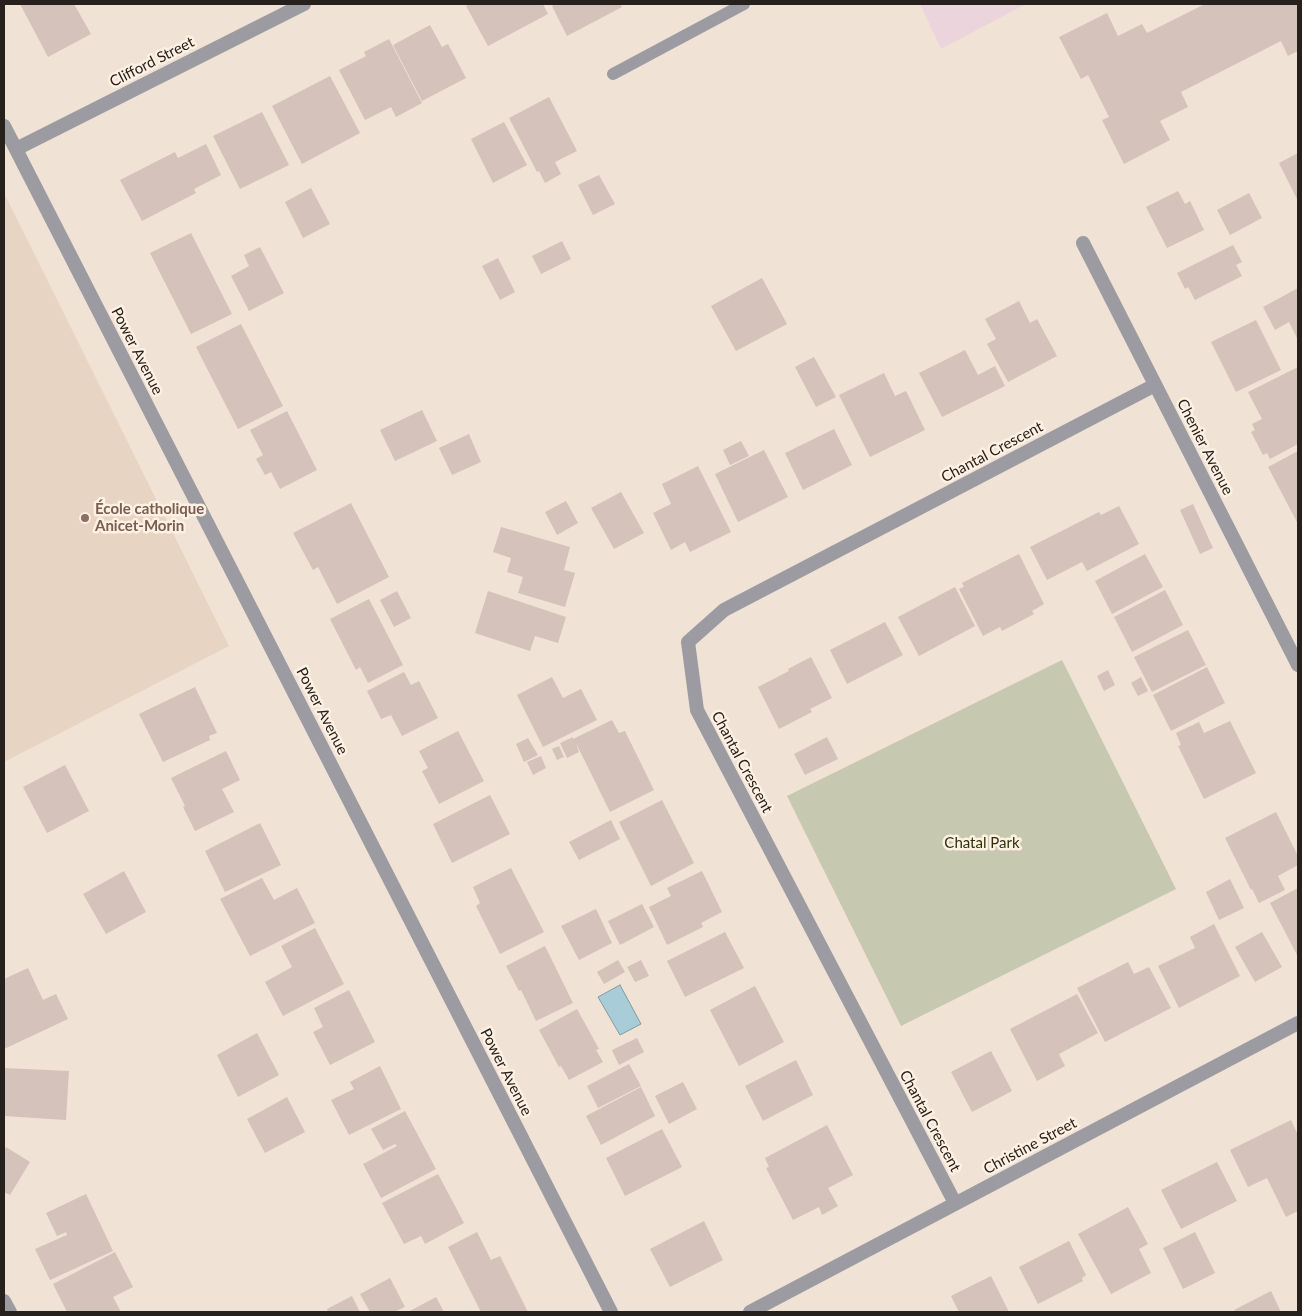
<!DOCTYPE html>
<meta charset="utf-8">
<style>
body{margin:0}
#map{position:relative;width:1302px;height:1316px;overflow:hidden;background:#f0e2d5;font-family:Lato,sans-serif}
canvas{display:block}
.frame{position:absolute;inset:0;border:5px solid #26211c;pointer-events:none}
</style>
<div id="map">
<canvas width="1302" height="1316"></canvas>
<div class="frame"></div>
</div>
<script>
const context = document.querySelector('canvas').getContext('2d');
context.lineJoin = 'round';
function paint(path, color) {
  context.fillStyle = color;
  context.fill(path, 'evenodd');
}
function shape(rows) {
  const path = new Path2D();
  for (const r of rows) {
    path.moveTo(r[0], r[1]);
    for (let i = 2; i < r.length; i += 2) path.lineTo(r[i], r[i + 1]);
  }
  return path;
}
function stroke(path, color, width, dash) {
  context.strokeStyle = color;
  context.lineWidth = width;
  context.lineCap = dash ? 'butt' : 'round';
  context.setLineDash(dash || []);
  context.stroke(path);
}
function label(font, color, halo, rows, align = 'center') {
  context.font = font + ' Lato,sans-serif';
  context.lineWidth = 5;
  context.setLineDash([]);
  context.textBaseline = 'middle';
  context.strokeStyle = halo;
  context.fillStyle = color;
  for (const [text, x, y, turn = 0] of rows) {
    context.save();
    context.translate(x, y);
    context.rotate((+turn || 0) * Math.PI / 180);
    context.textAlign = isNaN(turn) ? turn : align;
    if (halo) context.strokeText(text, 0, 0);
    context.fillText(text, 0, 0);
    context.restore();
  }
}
paint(shape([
 [920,4,1026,4,941,49]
]), '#ecd4dd');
paint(shape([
 [4,193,229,646,4,762]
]), '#e7d4c2');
paint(shape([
 [1062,660,1176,889,901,1026,787,796]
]), '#c6c9af');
const water = shape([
 [620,985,641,1024,620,1035,598,997,620,985]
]);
paint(water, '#a9ccd9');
stroke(water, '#8299a0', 1);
paint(shape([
 [20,4,74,4,91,34,48,57],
 [470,4,543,4,548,14,488,46,466,6],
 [556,4,620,4,622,7,567,36,552,6],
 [1205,4,1298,4,1298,51,1288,56,1281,41,1181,92,1188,107,1160,121,1170,140,1124,164,1102,120,1109,117,1088,75,1081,79,1059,37,1107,13,1118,36,1142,24,1147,33],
 [430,25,442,47,448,44,466,78,422,101,393,45],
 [389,39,422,103,396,117,391,107,365,120,339,70,366,56,364,52],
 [330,76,360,133,302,164,272,106],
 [549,97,577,151,555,162,561,174,545,183,539,171,537,172,509,118],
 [262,112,289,165,240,189,213,136],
 [504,122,527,165,493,183,471,139],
 [206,144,221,175,194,189,196,193,142,221,120,180,175,152,178,158],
 [1298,153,1298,201,1279,163],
 [599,175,615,204,593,215,578,185],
 [311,188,330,224,303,238,285,202],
 [1178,191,1185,204,1190,201,1204,230,1167,248,1146,207],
 [1249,193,1262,218,1230,235,1217,210],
 [191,233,232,314,191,334,150,253],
 [562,241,571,259,541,274,532,256],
 [1233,245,1242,262,1236,265,1242,276,1195,300,1188,287,1185,289,1177,273],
 [260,247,284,293,249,311,231,276,249,266,244,255],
 [498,258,515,292,500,300,482,266],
 [762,278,787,324,736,351,711,306],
 [1298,288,1298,337,1297,338,1289,322,1275,330,1263,307],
 [1019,301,1030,323,1037,319,1057,356,1008,382,987,344,996,339,985,319],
 [1256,320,1281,370,1236,392,1211,342],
 [241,324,283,406,238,429,196,347],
 [965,350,978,375,995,366,1005,386,942,417,919,373],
 [814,357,836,397,816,407,795,367],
 [1298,367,1298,444,1270,459,1267,453,1263,455,1251,432,1255,430,1252,424,1262,419,1248,392],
 [884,373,895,396,906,391,925,430,870,457,839,395],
 [422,410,437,441,395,461,380,430],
 [287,411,317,470,280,489,271,472,265,475,256,459,263,455,250,430],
 [834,429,852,465,803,490,785,453],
 [469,434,481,462,452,475,439,448],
 [741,441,749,456,730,465,723,450],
 [764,450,788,497,738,522,715,474],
 [1298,451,1298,522,1297,522,1268,467],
 [698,466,731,532,690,552,685,542,671,550,653,513,671,504,662,484],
 [621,492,644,533,614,549,591,508],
 [566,501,578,523,557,535,545,512],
 [351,503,389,577,337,604,318,567,313,570,293,533],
 [1193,504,1213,548,1200,554,1180,510],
 [1119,506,1139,544,1087,571,1082,562,1047,580,1030,547,1099,512,1101,515],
 [501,527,570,547,564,570,575,573,565,607,518,593,523,577,507,572,511,558,493,552],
 [1019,554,1044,604,1032,611,1034,614,1002,631,1000,627,983,636,959,589,964,587,962,583],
 [1145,554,1163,587,1112,614,1095,581],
 [955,587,975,626,919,656,898,617],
 [1165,590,1183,625,1132,652,1114,617],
 [397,591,411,618,394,627,380,600],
 [488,591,566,617,558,643,535,636,530,651,475,633],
 [369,599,403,665,368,683,360,667,356,670,330,619],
 [885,622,903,655,847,684,830,650],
 [1188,630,1206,665,1152,692,1134,657],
 [811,657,832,698,810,709,812,712,779,729,758,687,789,671,788,669],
 [1207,667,1225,703,1171,731,1153,695],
 [1108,670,1115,685,1104,691,1097,676],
 [404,672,411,685,419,681,438,718,402,736,391,715,381,719,367,691],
 [552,677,563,698,581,689,597,720,543,747,517,695],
 [1141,677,1148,691,1138,696,1131,683],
 [195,687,217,733,209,736,210,740,163,762,139,714],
 [612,720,619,733,625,731,654,790,610,812,576,743,579,752,567,758,560,743,573,737,573,739],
 [1230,721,1256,773,1204,799,1178,746,1181,745,1176,733,1199,722,1204,733],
 [458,731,484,781,439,804,422,771,428,768,419,751],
 [827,737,838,759,805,775,794,754],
 [528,738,538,755,524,762,516,744],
 [559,746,564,757,557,760,552,749],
 [226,751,240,780,222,789,234,812,195,831,183,807,185,806,171,778],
 [541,756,546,768,533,775,527,762],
 [65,765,89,811,47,833,23,787],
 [490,795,510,834,452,863,433,824],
 [662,800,694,863,651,886,619,822],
 [1276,812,1298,856,1298,865,1278,876,1285,890,1259,903,1252,889,1251,890,1225,838],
 [611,820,620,839,579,860,569,842],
 [260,823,281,865,225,892,205,851],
 [511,868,544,932,500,954,476,906,480,903,473,887],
 [124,871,146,912,106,934,83,894],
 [702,871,722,912,701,923,703,927,667,945,649,907,671,896,667,888],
 [262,878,274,900,297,888,315,923,250,956,220,899],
 [1230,879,1244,908,1219,920,1206,892],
 [1298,888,1298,957,1270,903],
 [642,904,654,927,620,945,608,921],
 [596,909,612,943,579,960,561,926],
 [1214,924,1240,976,1179,1008,1158,966,1195,948,1190,937],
 [315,928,344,984,283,1016,265,982,292,967,281,946],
 [725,932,744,968,685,997,667,961],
 [1262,932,1282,967,1255,982,1235,947],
 [545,946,573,1003,536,1021,521,990,519,991,506,966],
 [618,960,625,972,604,984,597,972],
 [641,960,649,976,635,982,627,967],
 [1128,962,1134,974,1149,967,1171,1008,1105,1042,1077,988],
 [28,968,43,1000,56,994,68,1019,4,1049,4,979],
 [755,986,784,1042,739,1066,710,1010],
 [349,990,375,1042,330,1065,313,1032,323,1027,314,1008],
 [1077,994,1098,1033,1059,1054,1065,1066,1037,1081,1010,1029],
 [577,1009,599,1049,596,1050,603,1062,569,1080,561,1066,559,1067,539,1030],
 [257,1033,279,1075,238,1097,217,1055],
 [637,1038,644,1052,619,1065,612,1050],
 [991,1051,1012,1091,972,1112,951,1072],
 [796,1060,813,1095,763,1121,745,1086],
 [629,1064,641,1086,598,1108,587,1086],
 [380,1066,401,1109,349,1135,331,1100,354,1089,350,1082],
 [4,1068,69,1071,66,1120,4,1116],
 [683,1082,697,1109,669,1124,655,1096],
 [641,1087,655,1116,601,1145,586,1116],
 [287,1097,305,1132,265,1153,247,1119],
 [405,1111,436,1169,381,1198,363,1164,397,1146,395,1144,383,1150,371,1129],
 [1291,1120,1298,1135,1298,1211,1286,1217,1267,1178,1248,1187,1230,1150],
 [827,1125,853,1175,828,1188,838,1206,822,1215,819,1207,793,1220,766,1168,769,1167,765,1158],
 [662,1129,682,1167,625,1196,606,1158],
 [6,1147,30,1162,10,1195,4,1192,4,1152],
 [1217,1162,1237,1201,1181,1229,1161,1190],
 [438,1174,464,1223,425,1244,421,1236,404,1244,382,1203],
 [86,1194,113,1251,50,1280,35,1249,67,1235,66,1232,57,1236,46,1213],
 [1128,1207,1148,1244,1139,1249,1151,1273,1111,1294,1078,1234],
 [704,1221,723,1260,670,1287,650,1249],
 [477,1232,491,1260,500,1256,528,1312,481,1312,448,1247],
 [1195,1232,1215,1273,1183,1289,1163,1248],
 [1069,1241,1086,1275,1082,1278,1083,1281,1038,1304,1019,1267],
 [115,1252,133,1287,113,1297,121,1312,67,1312,53,1284],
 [991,1276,1009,1312,959,1312,951,1296],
 [390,1278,405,1307,394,1312,370,1312,360,1294],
 [1271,1291,1281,1312,1236,1312,1234,1310],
 [352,1296,360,1312,328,1312,327,1309],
 [436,1297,444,1312,408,1312]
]), '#d4c2bb');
stroke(shape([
 [613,74,744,4]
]), '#9c9ba2', 12);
stroke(shape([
 [4,126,611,1312],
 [16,149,304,4],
 [1083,243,1298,665],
 [955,1203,697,710,688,642,724,610,1155,385],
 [4,1301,10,1312],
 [750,1312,1298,1023]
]), '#9c9ba2', 14);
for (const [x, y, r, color] of [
 [85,518,5,"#8d6e63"]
]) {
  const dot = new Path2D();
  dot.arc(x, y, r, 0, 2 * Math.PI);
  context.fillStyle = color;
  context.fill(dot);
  stroke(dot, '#fef0e2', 2);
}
label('15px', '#26211c', '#fef0e2', [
 ["Clifford Street",152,62,-27],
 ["Power Avenue",137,351,63],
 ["Chenier Avenue",1205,447,63],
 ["Chantal Crescent",992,452,-28],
 ["Power Avenue",322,711,63],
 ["Chantal Crescent",742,762,62],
 ["Power Avenue",506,1072,63],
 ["Chantal Crescent",930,1121,62],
 ["Christine Street",1030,1146,-28]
]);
label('bold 15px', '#785e54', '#fef0e2', [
 ["École catholique",95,509],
 ["Anicet-Morin",95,526]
], 'left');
label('15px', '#2e310a', '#fef0e2', [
 ["Chatal Park",982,843]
]);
</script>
